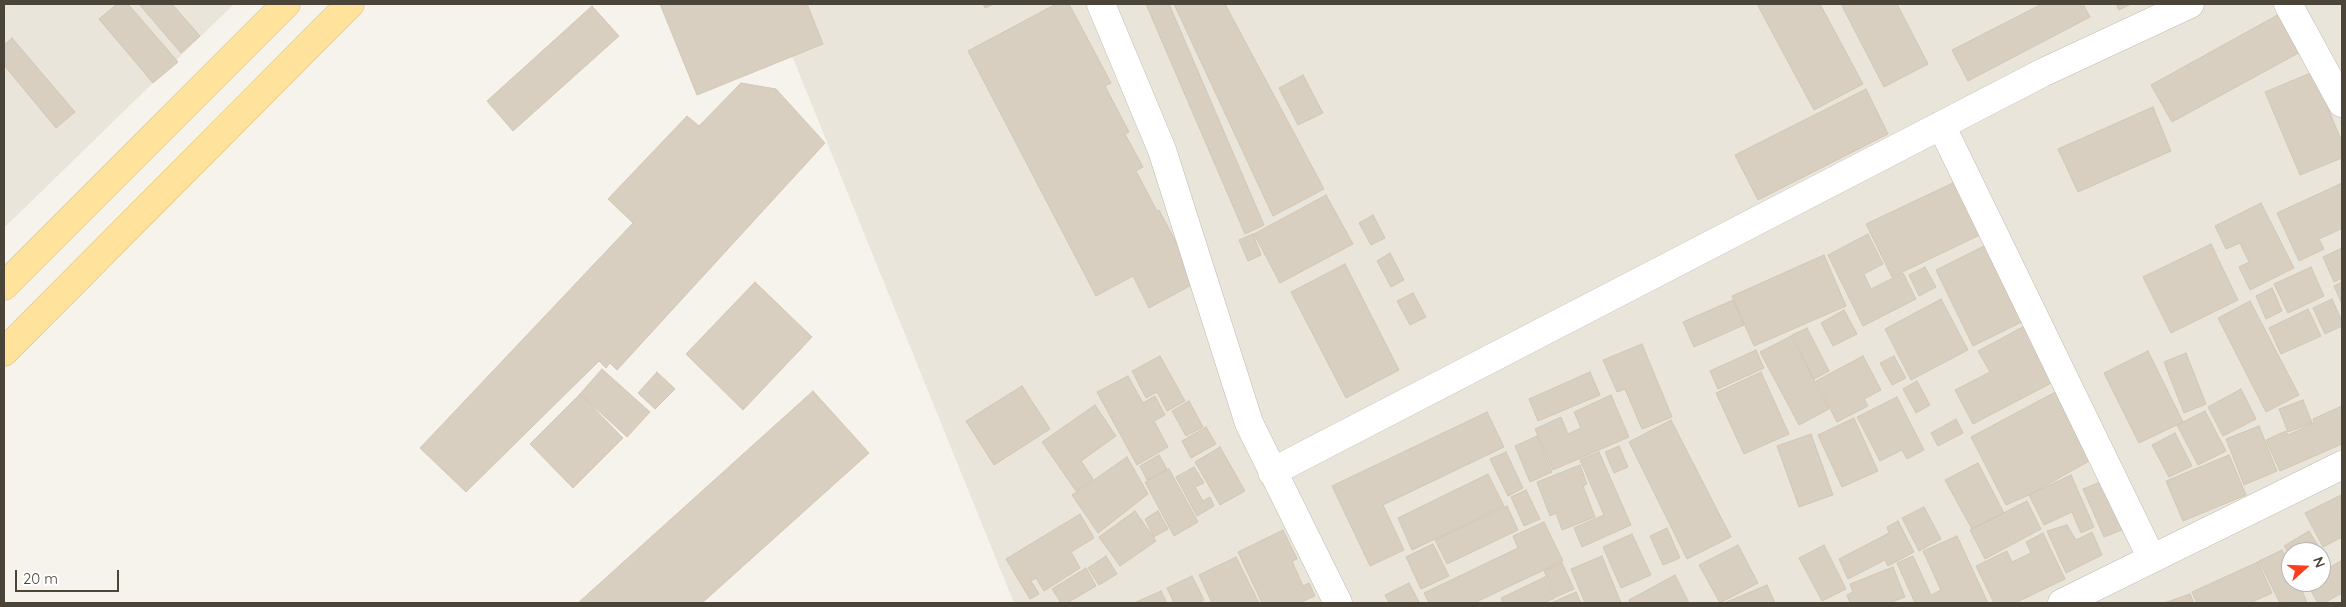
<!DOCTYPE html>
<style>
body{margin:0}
#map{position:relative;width:2346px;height:607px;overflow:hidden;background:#f6f3ec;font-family:Quicksand,sans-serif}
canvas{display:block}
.frame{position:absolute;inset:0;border:5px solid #4b4439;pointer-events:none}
.north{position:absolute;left:2281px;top:542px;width:50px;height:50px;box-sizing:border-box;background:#fff;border:1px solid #b7b4b0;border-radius:50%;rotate:70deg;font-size:14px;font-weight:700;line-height:20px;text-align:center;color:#4b4439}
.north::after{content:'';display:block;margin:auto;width:18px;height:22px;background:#fc3f1d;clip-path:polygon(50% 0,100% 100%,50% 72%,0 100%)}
.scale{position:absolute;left:15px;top:570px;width:104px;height:22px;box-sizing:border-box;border:2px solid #4b4439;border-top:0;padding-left:6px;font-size:15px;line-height:18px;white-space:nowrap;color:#4b4439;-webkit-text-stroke:4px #fff;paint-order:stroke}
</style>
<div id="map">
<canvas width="2346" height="607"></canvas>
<div class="frame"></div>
<div class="north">N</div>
<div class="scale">20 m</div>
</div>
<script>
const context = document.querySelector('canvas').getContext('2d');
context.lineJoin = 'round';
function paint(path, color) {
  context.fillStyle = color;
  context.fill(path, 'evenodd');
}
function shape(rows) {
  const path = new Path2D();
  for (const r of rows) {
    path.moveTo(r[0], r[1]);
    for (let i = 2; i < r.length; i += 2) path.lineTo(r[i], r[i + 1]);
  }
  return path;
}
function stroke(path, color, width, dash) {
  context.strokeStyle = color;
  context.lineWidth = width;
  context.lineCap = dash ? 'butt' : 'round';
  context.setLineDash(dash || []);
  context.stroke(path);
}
paint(shape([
 [4,4,234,4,4,228],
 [771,4,2342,4,2342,603,1014,603],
 [2291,552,2321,552,2321,582,2291,582]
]), '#eae5da');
const building = shape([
 [117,4,128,4,178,62,153,83,99,19,117,4],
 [139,4,172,4,200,36,181,53,139,4],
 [660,4,807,4,823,44,697,95,660,4],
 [983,4,994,4,985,8,983,4],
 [1056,4,1069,4,1111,83,1105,86,1129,132,1125,134,1143,167,1136,171,1157,211,1159,210,1197,282,1149,308,1133,276,1096,296,968,51,1056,4],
 [1146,4,1169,4,1264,225,1245,234,1146,4],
 [1174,4,1225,4,1324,189,1273,216,1174,4],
 [1757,4,1820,4,1863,84,1814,110,1757,4],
 [1841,4,1897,4,1928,64,1884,87,1841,4],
 [2042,4,2083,4,2090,17,1968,81,1952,50,2042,4],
 [2116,4,2131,4,2119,10,2116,4],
 [592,6,619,36,513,131,487,101,592,6],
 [2283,12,2304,50,2172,122,2151,85,2283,12],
 [12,38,75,112,56,128,4,65,4,45,12,38],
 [2313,72,2342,142,2342,158,2300,175,2265,92,2313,72],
 [1303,75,1323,113,1298,125,1279,88,1303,75],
 [741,83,776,89,825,143,617,370,610,363,606,368,599,361,466,492,420,448,633,223,608,199,687,116,699,126,741,83],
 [1866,89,1888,134,1758,200,1735,155,1866,89],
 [2153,107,2171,151,2078,192,2058,149,2153,107],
 [1957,181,1982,234,1892,277,1866,224,1957,181],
 [2342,183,2342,232,2341,229,2319,239,2324,249,2299,261,2277,213,2342,183],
 [1326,195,1353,244,1280,283,1254,234,1326,195],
 [2261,203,2294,268,2250,290,2239,267,2249,262,2240,243,2226,249,2215,226,2261,203],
 [1373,215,1385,238,1371,245,1359,223,1373,215],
 [1253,234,1261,255,1248,261,1239,240,1253,234],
 [1868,234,1883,264,1864,274,1871,289,1903,273,1916,299,1863,326,1828,255,1868,234],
 [1990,243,2028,319,1973,346,1936,270,1990,243],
 [2211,244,2238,300,2171,333,2143,277,2211,244],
 [2342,248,2342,278,2334,282,2323,257,2342,248],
 [1390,253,1404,280,1391,287,1377,261,1390,253],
 [1824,255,1846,306,1754,346,1732,296,1824,255],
 [1345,264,1399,370,1346,398,1291,292,1345,264],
 [1925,267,1936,287,1919,296,1909,275,1925,267],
 [2311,267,2324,296,2288,313,2274,284,2311,267],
 [755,282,812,337,743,410,686,354,755,282],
 [2342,282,2342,304,2334,286,2342,282],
 [2272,288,2282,311,2266,319,2256,296,2272,288],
 [1413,293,1426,317,1410,325,1397,301,1413,293],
 [1941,299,1968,350,1911,380,1885,329,1941,299],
 [2332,299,2342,321,2342,326,2325,334,2313,308,2332,299],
 [1733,300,1744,325,1694,347,1683,322,1733,300],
 [2250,301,2299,395,2266,412,2218,318,2250,301],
 [2308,309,2321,336,2281,354,2269,328,2308,309],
 [1844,310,1857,334,1833,346,1821,323,1844,310],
 [2030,323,2059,379,1973,424,1955,390,1990,372,1978,351,2030,323],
 [1807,328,1829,371,1814,379,1792,335,1807,328],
 [1791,336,1829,409,1799,425,1760,352,1791,336],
 [1642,344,1672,417,1642,429,1625,389,1617,392,1603,360,1642,344],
 [1756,350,1764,368,1718,389,1710,371,1756,350],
 [2148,351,2183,422,2139,443,2104,373,2148,351],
 [2186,353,2206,404,2184,413,2164,362,2186,353],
 [1160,356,1185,401,1167,411,1157,392,1146,398,1132,371,1160,356],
 [1863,356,1881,390,1864,399,1868,406,1837,422,1816,381,1863,356],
 [1894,356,1906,378,1892,385,1880,363,1894,356],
 [602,369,650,412,627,437,580,394,602,369],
 [657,372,675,389,655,409,638,393,657,372],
 [1590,372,1600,395,1538,421,1529,399,1590,372],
 [1761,372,1789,434,1744,454,1716,393,1761,372],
 [1128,376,1143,403,1155,396,1165,415,1154,421,1168,447,1137,465,1097,392,1128,376],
 [1917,381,1930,405,1916,413,1903,389,1917,381],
 [1022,386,1050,429,994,465,966,421,1022,386],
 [2063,388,2098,456,2029,495,2006,505,1971,437,2063,388],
 [2241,389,2256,419,2223,436,2208,407,2241,389],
 [813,391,869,453,702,603,578,603,813,391],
 [580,394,623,438,573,488,530,444,580,394],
 [1611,395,1629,437,1553,470,1535,429,1561,417,1568,434,1581,428,1574,412,1611,395],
 [1897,397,1924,450,1907,459,1902,450,1880,461,1857,417,1897,397],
 [2303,400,2312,423,2288,432,2279,409,2303,400],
 [1189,401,1203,427,1186,436,1172,411,1189,401],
 [1095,405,1116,436,1081,461,1093,479,1076,491,1042,442,1095,405],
 [2342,406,2342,444,2280,471,2266,440,2286,431,2288,435,2314,423,2313,419,2342,406],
 [2205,411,2226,451,2198,465,2177,425,2205,411],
 [1487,412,1504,447,1383,505,1404,550,1370,566,1332,486,1487,412],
 [1854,418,1878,471,1842,487,1818,435,1854,418],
 [1956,419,1963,433,1938,446,1931,433,1956,419],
 [1671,420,1731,537,1687,559,1629,442,1671,420],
 [2259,426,2277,471,2244,485,2226,439,2259,426],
 [1206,427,1216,444,1191,458,1182,441,1206,427],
 [2175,433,2192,466,2169,477,2152,445,2175,433],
 [1811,434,1833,495,1799,507,1777,446,1811,434],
 [1537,436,1552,472,1530,482,1515,446,1537,436],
 [1619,446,1628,467,1614,473,1605,452,1619,446],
 [1220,447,1245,491,1220,505,1195,462,1220,447],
 [1506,452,1523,488,1508,496,1490,459,1506,452],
 [1599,452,1631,525,1582,547,1574,528,1604,515,1580,460,1599,452],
 [1159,455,1167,469,1147,480,1140,466,1159,455],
 [2229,455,2246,495,2183,521,2166,481,2229,455],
 [1127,457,1148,494,1098,533,1072,495,1127,457],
 [1978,463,2004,513,1972,529,1945,480,1978,463],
 [1580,465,1587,484,1583,486,1595,517,1562,530,1556,513,1550,516,1537,482,1580,465],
 [1194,467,1204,483,1195,487,1203,501,1210,497,1214,506,1197,516,1176,477,1194,467],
 [1169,469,1198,522,1174,536,1145,482,1169,469],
 [1488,474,1504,506,1412,550,1398,518,1488,474],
 [2071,475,2094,527,2081,533,2072,512,2044,525,2029,495,2071,475],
 [2105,480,2127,528,2104,537,2083,489,2105,480],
 [1526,490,1540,519,1524,526,1511,497,1526,490],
 [2341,495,2342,537,2323,547,2305,513,2341,495],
 [2027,501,2041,529,1985,559,1970,530,2027,501],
 [1507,506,1518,530,1447,564,1435,540,1507,506],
 [1924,507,1941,539,1919,551,1902,518,1924,507],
 [1135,511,1156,541,1120,566,1099,537,1135,511],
 [1158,511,1168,529,1154,537,1145,519,1158,511],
 [1080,514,1094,538,1071,552,1080,568,1044,591,1036,578,1031,581,1039,594,1030,599,1006,559,1080,514],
 [1898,521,1914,552,1888,566,1885,560,1848,579,1839,559,1889,533,1887,527,1898,521],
 [1544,522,1563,561,1474,603,1429,603,1424,593,1518,548,1513,536,1544,522],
 [2067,525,2076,540,2092,532,2102,555,2066,573,2047,531,2067,525],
 [1667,528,1680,558,1663,565,1650,536,1667,528],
 [1283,530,1297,559,1292,561,1303,586,1309,583,1315,596,1299,603,1262,603,1238,552,1283,530],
 [2309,531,2319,547,2313,550,2314,552,2291,552,2291,557,2284,546,2309,531],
 [2043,533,2065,579,2015,603,1994,603,1976,566,2007,551,2012,562,2031,553,2026,542,2043,533],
 [1632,534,1651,575,1621,588,1603,547,1632,534],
 [1957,536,1988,603,1915,603,1897,563,1913,556,1931,595,1941,590,1923,551,1957,536],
 [1433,544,1449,576,1421,589,1406,557,1433,544],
 [1738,545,1758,583,1720,603,1699,565,1738,545],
 [1824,545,1846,589,1822,601,1799,558,1824,545],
 [2282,550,2291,567,2291,582,2299,582,2307,603,2284,602,2280,603,2259,561,2282,550],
 [1106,556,1117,574,1099,585,1088,568,1106,556],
 [1602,556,1621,603,1585,603,1571,569,1602,556],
 [1236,557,1259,603,1212,603,1199,575,1236,557],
 [2342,560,2342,593,2324,603,2318,603,2306,582,2321,582,2321,565,2324,571,2342,560],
 [2258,562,2272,593,2250,603,2197,603,2192,592,2258,562],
 [1562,563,1574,589,1556,597,1544,571,1562,563],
 [1893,567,1905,597,1889,603,1850,603,1847,595,1853,592,1850,584,1893,567],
 [1086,568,1096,586,1067,603,1061,603,1052,589,1086,568],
 [1675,575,1689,603,1630,603,1629,600,1675,575],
 [1192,576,1204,600,1198,603,1174,603,1167,588,1192,576],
 [1545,577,1555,598,1543,603,1503,603,1501,598,1545,577],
 [1409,583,1419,602,1389,603,1385,595,1409,583],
 [1767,585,1775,603,1724,603,1767,585],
 [1161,591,1167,603,1134,603,1161,591],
 [1576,592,1581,603,1551,603,1576,592],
 [2190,594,2194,603,2164,603,2190,594]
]);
paint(building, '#d8cfc1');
stroke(building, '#d3c7b4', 1);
const minor = shape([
 [1101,4,1162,150,1249,423,1338,603],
 [2288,4,2342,103],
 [1941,125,2152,559],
 [1272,472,2044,72,2190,4],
 [2062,603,2342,465]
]);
const major = shape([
 [4,286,286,4],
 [4,352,350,4]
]);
stroke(minor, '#c2bbae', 29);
stroke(major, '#e6c16a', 29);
stroke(minor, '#fff', 28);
stroke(major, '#ffe39c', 28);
</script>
